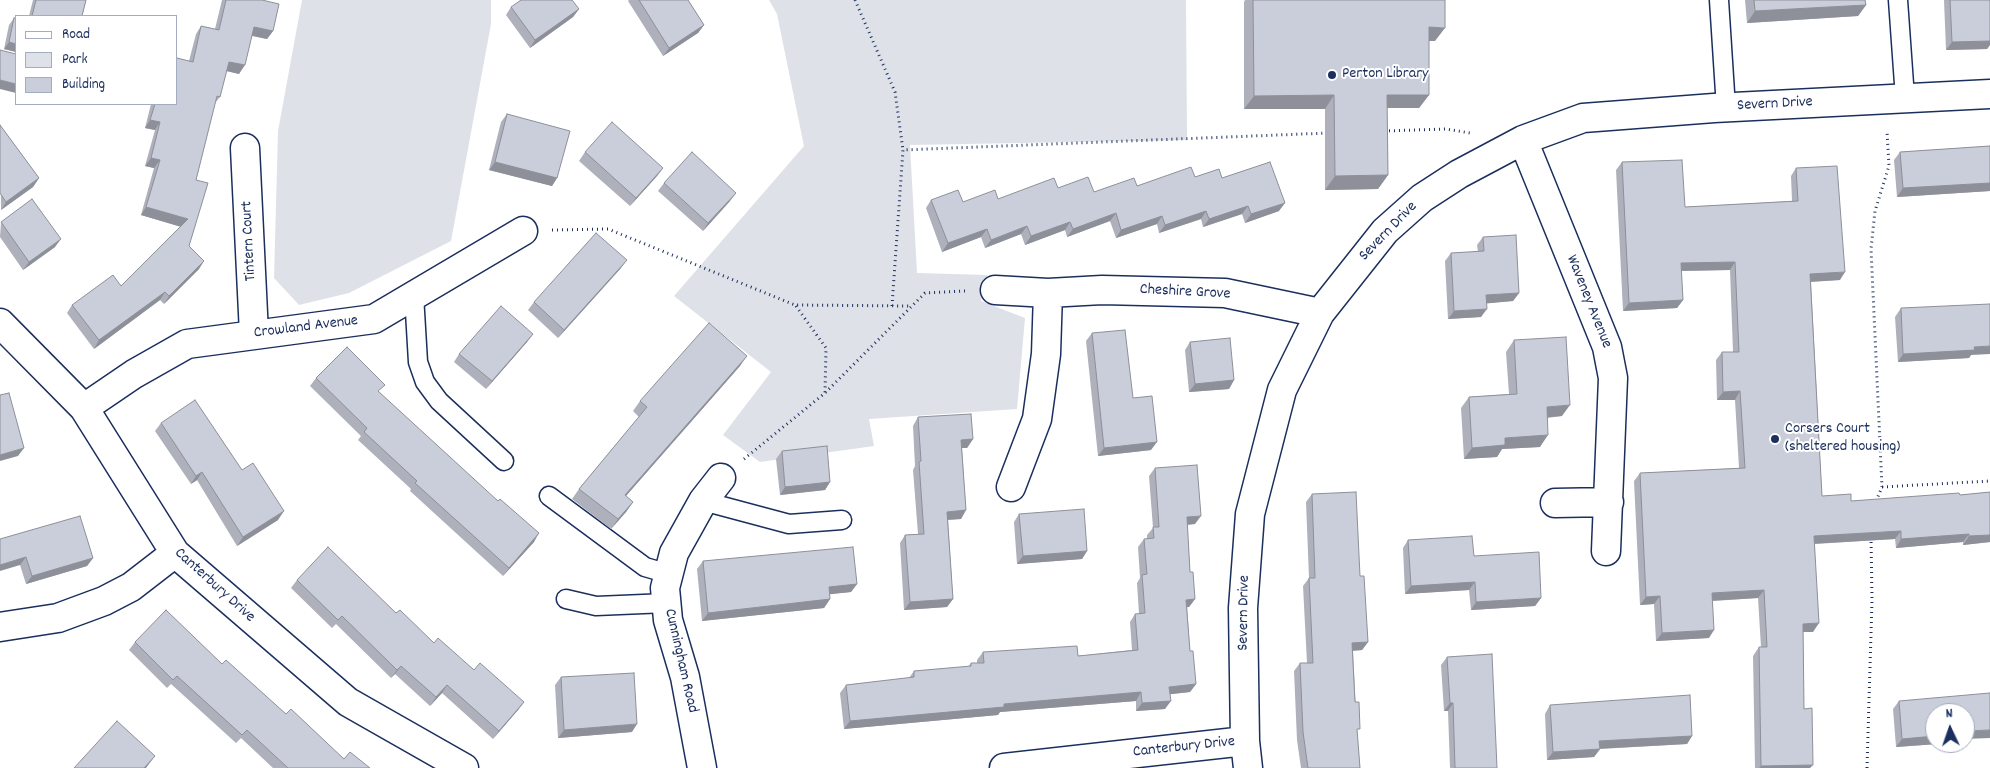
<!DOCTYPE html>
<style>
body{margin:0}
#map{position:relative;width:1990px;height:768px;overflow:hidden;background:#fff;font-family:Dekko,sans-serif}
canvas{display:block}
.legend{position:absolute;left:15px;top:15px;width:162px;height:90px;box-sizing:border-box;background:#fff;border:1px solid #a4acbf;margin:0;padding:6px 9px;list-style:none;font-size:15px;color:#1b2f5e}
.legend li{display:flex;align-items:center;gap:10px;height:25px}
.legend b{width:25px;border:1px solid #a4acbf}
.north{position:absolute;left:1925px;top:703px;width:50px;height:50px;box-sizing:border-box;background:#fff;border:1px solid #a4acbf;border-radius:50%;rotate:357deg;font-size:14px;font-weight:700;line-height:20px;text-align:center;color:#1b2f5e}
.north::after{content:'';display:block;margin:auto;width:18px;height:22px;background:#1b2f5e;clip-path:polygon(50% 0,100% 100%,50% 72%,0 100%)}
</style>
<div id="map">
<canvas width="1990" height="768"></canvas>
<ul class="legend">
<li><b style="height:6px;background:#fff"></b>Road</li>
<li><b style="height:14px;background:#dee1e7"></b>Park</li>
<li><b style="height:14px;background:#caceda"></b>Building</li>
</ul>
<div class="north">N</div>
</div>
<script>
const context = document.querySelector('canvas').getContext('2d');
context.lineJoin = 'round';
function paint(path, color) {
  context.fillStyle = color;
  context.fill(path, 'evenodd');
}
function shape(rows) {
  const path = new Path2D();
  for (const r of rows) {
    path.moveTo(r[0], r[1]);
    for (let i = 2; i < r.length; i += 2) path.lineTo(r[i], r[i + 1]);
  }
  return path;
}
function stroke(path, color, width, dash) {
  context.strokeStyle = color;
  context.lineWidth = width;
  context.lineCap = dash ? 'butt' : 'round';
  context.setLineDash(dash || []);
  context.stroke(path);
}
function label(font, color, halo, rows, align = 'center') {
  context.font = font + ' Dekko,sans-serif';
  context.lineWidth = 4;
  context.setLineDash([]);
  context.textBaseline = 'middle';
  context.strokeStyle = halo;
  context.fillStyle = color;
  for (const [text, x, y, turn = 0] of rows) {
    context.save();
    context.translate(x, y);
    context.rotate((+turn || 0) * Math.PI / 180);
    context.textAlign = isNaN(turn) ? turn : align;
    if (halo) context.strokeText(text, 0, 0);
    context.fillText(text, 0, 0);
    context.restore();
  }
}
paint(shape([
 [302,0,491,0,491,24,451,241,349,293,299,305,274,278,278,131],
 [769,0,1186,0,1187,140,910,145,917,273,987,275,981,301,1025,318,1017,409,869,419,874,446,760,462,723,435,771,372,674,296,804,146,777,14]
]), '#dee1e7');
const service = shape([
 [1719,0,1726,108],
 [1898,0,1905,98],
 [414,295,418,362,425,382,439,401,504,461],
 [549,496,645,567,669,574],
 [703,501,789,524,842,520],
 [566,599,596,606,667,603]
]);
const minor = shape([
 [1523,140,1607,347,1613,378,1606,551],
 [245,148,254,334],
 [995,290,1048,293,1102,290,1225,293,1320,313],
 [0,323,84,408,175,553,348,702,464,768],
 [84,408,134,374,187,344,374,319,523,231],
 [1011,487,1037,419,1046,354,1048,293],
 [1555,503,1609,502],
 [0,627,58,618,104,601,131,587,175,553],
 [702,768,685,677,668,620,665,588,674,553,703,501,721,478],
 [1004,768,1245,741],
 [1248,768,1245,741,1243,608,1250,514,1282,390,1320,313,1385,231,1422,198,1459,174,1523,140,1583,118,1714,108,1990,94]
]);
stroke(service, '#1b2f5e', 21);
stroke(minor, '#1b2f5e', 31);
stroke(shape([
 [855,0,895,92,903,150],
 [1384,131,1446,129,1470,133],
 [552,230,608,229,795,305,911,306],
 [796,306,826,348,825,393],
 [892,306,903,150,1328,133],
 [744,459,825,393,925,293,965,291],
 [1882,487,1990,481],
 [1876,501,1882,487,1871,249,1875,211,1889,166,1887,131],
 [1867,768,1872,600,1871,536]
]), '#1b2f5e', 3, [1, 4]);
stroke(service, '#fff', 18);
stroke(minor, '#fff', 28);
paint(shape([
 [33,0,86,0,82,16,29,16],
 [222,0,226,0,273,31,267,39,252,36,239,74,226,71,220,97,215,103,196,180,189,246,199,269,164,304,160,300,94,349,67,313,72,305,121,286,181,227,141,215,154,168,145,166,155,130,145,128,151,104,176,104,176,59,177,58,189,61,196,34,201,26,215,29],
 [629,0,688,0,704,25,698,33,663,56,628,1],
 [1245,0,1445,0,1435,41,1429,41,1429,95,1419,108,1387,108,1388,175,1378,189,1325,190,1325,109,1244,109,1244,2],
 [1745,0,1865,0,1866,5,1858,16,1747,23],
 [1944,0,1990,0,1990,45,1987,49,1946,50],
 [511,7,579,9,573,17,530,48,506,15],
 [14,18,16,18,16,52,4,49,9,25],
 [507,114,557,178,552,186,489,170,501,122],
 [0,125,39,178,33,187,1,210],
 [1990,146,1990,191,1897,197,1894,160,1900,152],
 [585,152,663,168,657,176,630,206,579,161],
 [1622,162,1685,207,1792,201,1791,176,1796,168,1840,280,1811,282,1822,496,1851,501,1960,495,1990,492,1990,542,1963,545,1963,542,1896,548,1895,539,1815,544,1813,632,1803,632,1804,709,1810,768,1755,768,1753,656,1759,647,1761,647,1758,598,1713,601,1709,638,1656,641,1654,604,1640,605,1634,481,1640,473,1739,468,1735,400,1717,400,1716,360,1722,352,1733,352,1730,270,1681,271,1683,300,1677,308,1623,311,1616,170],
 [1195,177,1222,178,1279,211,1245,223,1242,214,1203,227,1201,219,1159,233,1157,224,1116,238,1110,221,1067,237,1065,230,1025,245,1021,234,985,248,981,237,942,252,926,208,931,200,963,202,998,199,1058,188,1094,192],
 [664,183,730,201,703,231,658,191],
 [1,222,55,247,23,270,0,237],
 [1483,237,1519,293,1513,301,1487,303,1481,317,1448,319,1445,261,1451,253,1478,252,1477,245],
 [621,268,558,338,528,310,534,302],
 [1901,308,1971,355,1969,358,1898,362,1895,317],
 [1092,333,1133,398,1151,450,1098,456,1086,341],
 [533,334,527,342,486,389,454,362,459,354],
 [1514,340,1562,416,1547,418,1540,447,1502,449,1497,457,1464,459,1461,408,1469,397,1509,394,1506,352],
 [1190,342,1234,380,1229,389,1189,392,1185,350],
 [740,366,626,496,633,502,626,512,611,529,572,499,579,489,639,417,633,411,640,401],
 [316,378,379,392,534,542,503,576,410,491,411,489,358,440,361,436,310,386],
 [918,417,973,439,967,448,962,448,966,510,961,519,948,520,953,599,947,607,904,610,900,543,905,535,918,534,913,470,915,466,913,426],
 [161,423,242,470,278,520,237,546,197,480,191,484,155,431],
 [782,451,830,482,825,490,780,495,776,459],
 [1155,468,1195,524,1187,525,1190,572,1195,599,1189,607,1187,607,1190,651,1196,684,1190,692,1170,694,1165,709,1136,711,1136,701,1000,712,998,715,844,729,840,693,846,685,909,678,914,671,968,667,971,663,977,663,977,660,983,652,1078,656,1132,650,1130,622,1135,614,1139,614,1137,583,1140,578,1138,547,1144,539,1147,539,1147,535,1153,528,1149,476],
 [1312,494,1360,576,1368,642,1362,650,1353,651,1357,733,1360,768,1301,768,1297,740,1294,671,1300,663,1307,663,1303,586,1309,578,1306,502],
 [1019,514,1087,551,1082,559,1017,564,1014,522],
 [0,539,93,558,87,566,26,584,20,565],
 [1408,540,1541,598,1535,606,1471,610,1469,590,1405,594,1403,548],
 [703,561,857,584,851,592,830,594,830,599,824,608,702,621,697,569],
 [297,580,396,613,434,643,524,702,518,710,493,739,442,693,430,706,395,674,391,678,336,624,332,628,291,588],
 [135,642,222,664,286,714,344,759,370,768,273,768,241,738,236,743,171,684,167,688,129,650],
 [1447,657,1497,768,1450,768,1448,711,1444,711,1441,665],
 [561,677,632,732,558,738,555,685],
 [1899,701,1965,713,1951,743,1896,747,1893,709],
 [1550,705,1692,736,1687,744,1600,749,1594,757,1547,760,1545,714]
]), '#aeb1bb');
paint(shape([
 [1866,5,1858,16,1747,23,1755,11],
 [579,9,573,17,530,48,535,40],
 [704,25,698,33,663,56,669,48],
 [254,27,273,31,267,39,249,35],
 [1429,27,1445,28,1435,41,1419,41],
 [1990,41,1990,45,1987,49,1946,50,1952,42],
 [9,42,16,44,16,52,4,49],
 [229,62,245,65,239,74,223,70],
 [0,80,16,84,16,93,0,89],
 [1334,95,1325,109,1244,109,1254,96],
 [1387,95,1429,95,1419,108,1378,108],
 [150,120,160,122,155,130,145,128],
 [151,158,160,160,154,168,145,166],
 [495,162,557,178,552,186,489,170],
 [663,168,657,176,630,206,636,198],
 [1388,175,1378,189,1325,190,1335,176],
 [39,178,33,187,1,210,6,202],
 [1990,183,1990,191,1897,197,1903,188],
 [736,193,730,201,703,231,708,223],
 [1285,203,1279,211,1245,223,1251,214],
 [1248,206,1242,214,1203,227,1209,219],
 [146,207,188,219,182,227,141,215],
 [1206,211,1201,219,1159,233,1165,225],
 [1116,213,1110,221,1067,237,1073,229],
 [1162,216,1157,224,1116,238,1121,230],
 [1070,222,1065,230,1025,245,1031,236],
 [1027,226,1021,234,985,248,991,240],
 [987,229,981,237,942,252,948,243],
 [61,239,55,247,23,270,29,262],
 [627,260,621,268,558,338,564,330],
 [204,261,199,269,164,304,169,296],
 [1735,262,1730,270,1675,271,1681,263],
 [1845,272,1840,280,1805,282,1810,274],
 [165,292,160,300,94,349,99,340],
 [1519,293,1513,301,1481,304,1486,295],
 [1683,300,1677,308,1623,311,1629,303],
 [1487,309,1481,317,1448,319,1454,311],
 [533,334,527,342,486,389,492,381],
 [1990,346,1990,354,1971,355,1969,358,1898,362,1903,354,1974,347],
 [747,356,740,366,618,505,625,495],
 [1234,380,1229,389,1189,392,1195,384],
 [1740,391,1735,400,1717,400,1723,392],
 [1570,405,1562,416,1539,418,1547,407],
 [1548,435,1540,447,1502,449,1497,457,1464,459,1472,448,1505,438],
 [973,439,967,448,955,448,961,440],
 [1157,442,1151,450,1098,456,1104,448],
 [24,448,18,456,0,461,0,455],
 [202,472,197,480,191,484,196,476],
 [830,482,825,490,780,495,785,487],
 [633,502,626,512,611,529,618,519],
 [966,510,961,519,942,520,947,512],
 [284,511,278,520,237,546,243,537],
 [1201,516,1195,524,1181,525,1187,517],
 [1901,531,1895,539,1809,544,1814,536],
 [539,533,534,542,503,576,509,568],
 [1969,534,1963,542,1896,548,1901,539],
 [1990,535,1990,542,1963,545,1969,536],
 [1087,551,1082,559,1017,564,1023,556],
 [26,557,20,565,0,571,0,565],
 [93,558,87,566,26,584,32,576],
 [1475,582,1469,590,1405,594,1411,586],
 [857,584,851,592,823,595,829,587],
 [1764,590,1758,598,1707,601,1712,593],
 [1660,596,1654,604,1640,605,1646,597],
 [1541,598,1535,606,1471,610,1476,602],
 [830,599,824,608,702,621,708,613],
 [953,599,947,607,904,610,910,602],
 [1195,599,1189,607,1181,608,1186,600],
 [1819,623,1813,632,1797,632,1803,624],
 [1714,630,1709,638,1656,641,1662,633],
 [1368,642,1362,650,1346,651,1352,643],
 [401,666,395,674,391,678,397,670],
 [1196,684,1190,692,1164,695,1169,687],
 [447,685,442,693,430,706,436,697],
 [1141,692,1136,701,1000,712,998,715,844,729,850,721,1004,704],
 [1171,701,1165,709,1136,711,1142,703],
 [524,702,518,710,493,739,499,731],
 [1450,703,1453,703,1448,711,1444,711],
 [637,724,632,732,558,738,564,730],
 [1990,730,1990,738,1965,739,1965,731],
 [1692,736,1687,744,1594,749,1599,741],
 [1935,736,1935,743,1951,743,1896,747,1902,739],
 [1600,749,1594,757,1547,760,1553,752],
 [155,756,146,768,144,768],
 [1813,765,1810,768,1759,768,1761,766]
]), '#8d9099');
const building = shape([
 [36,0,86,0,82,16,32,16,36,0],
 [226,0,262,0,279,4,273,31,254,27,245,65,229,62,220,97,217,96,196,180,208,183,189,246,204,261,169,296,165,292,99,340,72,305,113,275,121,286,188,219,146,207,160,160,151,158,160,122,150,120,155,104,176,104,176,61,177,58,193,62,201,26,219,30,226,0],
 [521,0,572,0,579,9,535,40,511,7,521,0],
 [639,0,688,0,704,25,669,48,639,0],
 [1253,0,1445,0,1445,28,1429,27,1429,95,1387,95,1388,175,1335,176,1334,95,1254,96,1253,0],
 [1754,0,1865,0,1866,5,1755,11,1754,0],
 [1950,0,1990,0,1990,41,1952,42,1950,0],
 [14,18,16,18,16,44,9,42,14,18],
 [0,50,16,54,16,84,0,80,0,50],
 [507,114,570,131,557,178,495,162,507,114],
 [612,122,663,168,636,198,585,152,612,122],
 [0,125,39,178,6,202,0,193,0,125],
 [1990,146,1990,183,1903,188,1900,152,1990,146],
 [692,152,736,193,708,223,664,183,692,152],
 [1682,160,1685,207,1798,201,1796,168,1837,166,1845,272,1810,274,1822,496,1851,494,1851,501,1959,493,1960,495,1990,492,1990,535,1969,536,1969,534,1901,539,1901,531,1814,536,1819,623,1803,624,1804,709,1812,708,1813,765,1761,766,1759,647,1767,647,1764,590,1712,593,1714,630,1662,633,1660,596,1646,597,1640,473,1745,468,1740,391,1723,392,1722,352,1739,352,1735,262,1681,263,1683,300,1629,303,1622,162,1682,160],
 [1270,162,1285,203,1251,214,1248,206,1209,219,1206,211,1165,225,1162,216,1121,230,1116,213,1073,229,1070,222,1031,236,1027,226,991,240,987,229,948,243,931,200,958,190,963,202,995,190,998,199,1054,178,1058,188,1088,177,1094,192,1134,178,1137,186,1191,167,1195,177,1219,169,1222,178,1270,162],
 [32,199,61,239,29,262,1,222,32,199],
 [596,233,627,260,564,330,534,302,596,233],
 [1516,235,1519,293,1486,295,1487,309,1454,311,1451,253,1484,251,1483,237,1516,235],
 [1990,304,1990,346,1974,347,1975,350,1903,354,1901,308,1990,304],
 [501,306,533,334,492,381,459,354,501,306],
 [709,323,747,356,625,495,633,502,618,519,579,489,647,407,640,401,709,323],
 [1125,330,1133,398,1152,396,1157,442,1104,448,1092,333,1125,330],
 [1566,337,1570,405,1547,407,1548,435,1505,438,1505,445,1472,448,1469,397,1517,394,1514,340,1566,337],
 [1230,338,1234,380,1195,384,1190,342,1230,338],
 [347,347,385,385,378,391,498,501,500,499,539,533,509,568,415,483,417,481,364,432,367,428,316,378,347,347],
 [9,393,24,448,0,455,0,395,9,393],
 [195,400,242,470,253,463,284,511,243,537,202,472,196,476,161,423,195,400],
 [971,414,973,439,961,440,966,510,947,512,953,599,910,602,905,535,924,534,919,462,921,461,918,417,971,414],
 [827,446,830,482,785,487,782,451,827,446],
 [1197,465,1201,516,1187,517,1190,572,1193,572,1195,599,1186,600,1190,651,1193,651,1196,684,1169,687,1171,701,1142,703,1141,692,1004,704,1004,707,850,721,846,685,914,677,914,671,971,666,971,663,984,663,983,652,1077,646,1078,656,1138,650,1135,614,1145,613,1142,575,1147,574,1144,539,1154,538,1153,527,1159,527,1155,468,1197,465],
 [1356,492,1360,576,1364,576,1368,642,1352,643,1355,702,1359,702,1360,729,1357,729,1360,768,1308,768,1303,732,1300,663,1313,663,1309,578,1315,578,1312,494,1356,492],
 [1084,509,1087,551,1023,556,1019,514,1084,509],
 [80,516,93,558,32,576,26,557,0,565,0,539,80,516],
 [1472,536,1474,556,1539,552,1541,598,1476,602,1475,582,1411,586,1408,540,1472,536],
 [328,547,396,613,400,610,434,643,438,638,474,670,480,663,524,702,499,731,447,685,436,697,401,666,397,670,342,616,338,620,297,580,328,547],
 [853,547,857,584,829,587,830,599,708,613,703,561,853,547],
 [166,610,222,664,226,660,286,714,291,709,344,759,350,752,370,768,288,768,247,730,242,735,177,676,173,680,135,642,166,610],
 [1492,654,1497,768,1455,768,1453,703,1450,703,1447,657,1492,654],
 [634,673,637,724,564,730,561,677,634,673],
 [1990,693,1990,730,1965,731,1965,713,1935,713,1935,736,1902,739,1899,701,1990,693],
 [1690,695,1692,736,1599,741,1600,749,1553,752,1550,705,1690,695],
 [117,721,155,756,144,768,74,768,117,721]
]);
paint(building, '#caceda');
stroke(building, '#8d9099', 1);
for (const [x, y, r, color] of [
 [1332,75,5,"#1b2f5e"],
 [1775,439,5,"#1b2f5e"]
]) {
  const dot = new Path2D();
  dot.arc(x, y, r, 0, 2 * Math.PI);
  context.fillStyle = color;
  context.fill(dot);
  stroke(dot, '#fff', 2);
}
label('16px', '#1b2f5e', '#fff', [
 ["Perton Library",1342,75],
 ["Corsers Court",1785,430],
 ["(sheltered housing)",1785,448]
], 'left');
label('16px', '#1b2f5e', '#fff', [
 ["Severn Drive",1775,105,-3],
 ["Severn Drive",1389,232,-46],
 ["Tintern Court",250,241,-93],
 ["Cheshire Grove",1185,293,3],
 ["Waveney Avenue",1588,302,68],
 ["Crowland Avenue",306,328,-7],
 ["Canterbury Drive",214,586,42],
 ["Severn Drive",1245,613,-89],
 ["Cunningham Road",680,661,77],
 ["Canterbury Drive",1184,748,-6]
]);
</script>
